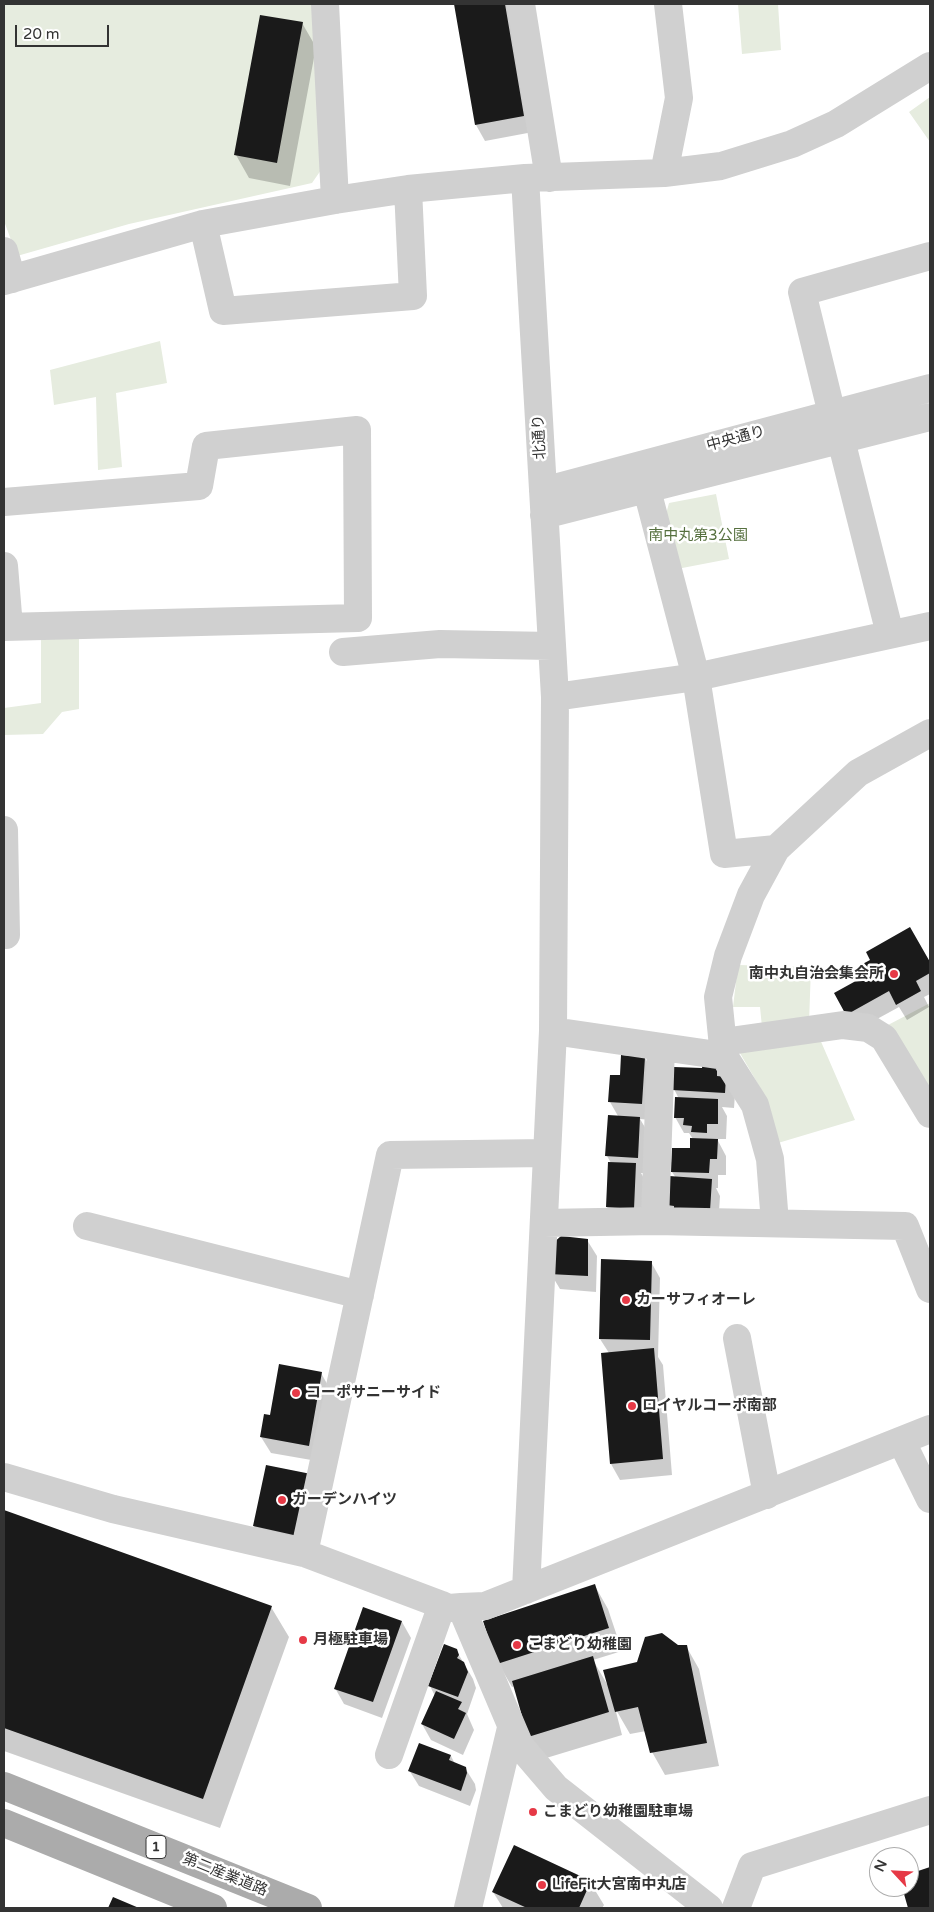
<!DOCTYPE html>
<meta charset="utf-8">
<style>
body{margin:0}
#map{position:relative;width:934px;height:1912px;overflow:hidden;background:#fff;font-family:"Varela Round",sans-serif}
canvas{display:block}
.frame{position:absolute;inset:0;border:5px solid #333;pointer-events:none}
.north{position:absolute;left:869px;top:1847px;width:50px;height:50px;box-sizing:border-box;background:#fff;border:1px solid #adadad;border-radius:50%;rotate:295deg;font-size:14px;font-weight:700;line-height:20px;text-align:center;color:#333}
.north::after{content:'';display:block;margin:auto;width:18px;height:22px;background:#e63946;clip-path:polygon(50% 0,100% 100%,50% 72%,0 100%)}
.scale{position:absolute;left:15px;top:25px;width:94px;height:22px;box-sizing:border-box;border:2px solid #333;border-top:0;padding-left:6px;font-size:15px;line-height:18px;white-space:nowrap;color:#333;-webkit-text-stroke:4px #fff;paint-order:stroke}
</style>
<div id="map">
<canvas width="934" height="1912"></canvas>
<div class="frame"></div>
<div class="north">N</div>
<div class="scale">20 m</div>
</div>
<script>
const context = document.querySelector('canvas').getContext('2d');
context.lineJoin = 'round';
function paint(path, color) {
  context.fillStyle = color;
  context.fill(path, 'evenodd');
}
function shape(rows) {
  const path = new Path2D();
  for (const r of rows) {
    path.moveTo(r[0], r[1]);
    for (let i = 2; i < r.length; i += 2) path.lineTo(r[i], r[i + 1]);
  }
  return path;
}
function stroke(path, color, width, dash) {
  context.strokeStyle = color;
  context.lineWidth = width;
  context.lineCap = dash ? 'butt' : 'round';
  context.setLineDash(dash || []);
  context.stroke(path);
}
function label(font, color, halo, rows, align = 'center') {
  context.font = font + ' "Varela Round","Noto Sans JP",sans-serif';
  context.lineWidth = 5;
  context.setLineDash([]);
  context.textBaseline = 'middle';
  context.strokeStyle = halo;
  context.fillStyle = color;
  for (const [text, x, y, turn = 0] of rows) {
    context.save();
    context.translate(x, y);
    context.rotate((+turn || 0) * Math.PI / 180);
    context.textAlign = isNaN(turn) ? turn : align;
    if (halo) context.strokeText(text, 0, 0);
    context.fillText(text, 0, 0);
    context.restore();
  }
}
paint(shape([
 [4,4,313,4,321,170,312,183,129,224,17,256,4,221],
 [738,4,778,4,781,50,742,54],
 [930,97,930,142,909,112],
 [160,341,167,383,116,393,122,467,98,470,96,397,54,405,50,370],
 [716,494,729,559,677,569,666,514,669,503],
 [79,636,79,709,62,712,43,734,4,735,4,708,41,703,41,637],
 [738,965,811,967,809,1023,762,1027,760,1007,733,1007],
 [930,1003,930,1096,888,1025],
 [819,1037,855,1120,778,1143,765,1096,737,1048]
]), '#e6ecdf');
paint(shape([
 [455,4,509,4,533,132,485,141,476,125],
 [302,23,316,47,290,186,249,178,236,155],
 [910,929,930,964,930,994,924,997,929,1007,907,1020,899,1007,857,1030,836,993,864,977,872,961],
 [645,1058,654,1074,651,1120,640,1119,649,1134,646,1173,641,1173,645,1180,642,1224,616,1223,607,1207,611,1163,607,1156,618,1116,610,1102,621,1077],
 [717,1064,735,1094,734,1108,722,1107,727,1116,726,1139,717,1139,726,1156,726,1175,718,1175,718,1188,716,1188,720,1196,718,1226,677,1221,668,1205,676,1178,672,1172,691,1150,693,1139,689,1133,684,1133,675,1117,679,1099,674,1089,703,1070],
 [587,1240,597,1256,596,1292,560,1289,551,1274],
 [651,1262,660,1278,658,1357,663,1365,672,1475,620,1480,611,1464,609,1353,600,1339],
 [321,1373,330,1389,317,1461,271,1453,261,1437,271,1416],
 [267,1466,307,1551,263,1542,254,1526],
 [4,1511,271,1607,289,1637,220,1828,4,1751],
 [595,1586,608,1609,622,1651,593,1660,607,1684,638,1663,677,1647,686,1646,699,1669,719,1766,665,1775,652,1752,646,1731,630,1734,615,1708,622,1735,543,1759,530,1736,515,1686,512,1687,498,1663],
 [402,1622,411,1638,382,1718,344,1704,335,1688],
 [456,1650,473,1679,476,1688,467,1714,474,1730,463,1755,431,1740,422,1724,435,1696,430,1686],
 [451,1756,455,1764,465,1768,475,1784,476,1790,470,1806,419,1786,409,1770],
 [930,1868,930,1908,909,1908,903,1887,909,1887,909,1875],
 [590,1882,604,1905,602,1908,503,1908,493,1892]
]), '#0003');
paint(shape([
 [454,4,505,4,524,116,475,125],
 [260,15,303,22,277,163,234,155],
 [910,927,930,962,930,973,916,981,921,991,896,1005,889,991,846,1015,834,993,863,977,857,967,870,960,866,952],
 [621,1055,645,1057,642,1104,608,1102,610,1075,620,1075],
 [703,1062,717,1063,717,1076,726,1077,725,1093,672,1090,674,1067,702,1068],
 [675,1097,718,1099,718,1124,707,1124,707,1133,691,1132,692,1126,683,1125,684,1118,674,1118],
 [608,1115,640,1117,638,1158,605,1156],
 [690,1138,718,1139,717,1159,710,1159,709,1173,671,1172,672,1148,690,1148],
 [608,1162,636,1163,634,1209,606,1207],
 [669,1176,712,1179,710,1211,674,1208,674,1206,667,1205],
 [561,1236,588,1239,588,1276,549,1274,551,1245],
 [601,1259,652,1261,650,1340,599,1339],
 [654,1348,663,1459,610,1464,601,1353],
 [279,1364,322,1372,309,1446,260,1437,264,1414,270,1415],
 [266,1465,311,1474,298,1536,253,1526],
 [4,1510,272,1606,203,1799,4,1728],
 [595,1584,609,1628,497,1664,483,1621],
 [363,1607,402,1621,373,1702,334,1689],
 [662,1633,678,1645,687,1645,707,1743,650,1753,638,1707,615,1712,603,1670,637,1662,645,1637],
 [444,1644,457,1649,459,1655,457,1658,464,1662,468,1672,458,1697,428,1686],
 [593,1656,609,1712,528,1737,512,1681],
 [436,1691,462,1702,458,1709,466,1713,454,1739,421,1724],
 [419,1743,451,1755,449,1760,466,1767,467,1773,461,1791,408,1771],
 [514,1845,591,1881,579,1908,527,1908,492,1892],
 [930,1867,930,1908,908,1908,902,1887,909,1887,909,1874],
 [113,1897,139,1908,108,1908]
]), '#1a1a1a');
stroke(shape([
 [325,4,335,200],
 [521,4,549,178],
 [664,173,679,98,668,4],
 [525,178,555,697,553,1031,526,1590],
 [203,224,223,311,413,296,408,189],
 [4,251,12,279],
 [4,281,203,224,335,200,408,189,525,178,664,173,721,166,792,144,836,124,930,66],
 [832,414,802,292,930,256],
 [841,440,890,634],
 [647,490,696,677,724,854,776,849],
 [543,491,930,388],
 [4,502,199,486,206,446,357,430,358,618,4,627],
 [544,515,930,417],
 [4,566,9,627],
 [343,652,440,644,552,646],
 [555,697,696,677,930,626],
 [4,830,6,935],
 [553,1031,724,1056],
 [723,1042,843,1025,868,1028,884,1038,930,1114],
 [655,1221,661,1047],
 [544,1223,655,1221,905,1226,930,1289],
 [775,1223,770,1159,755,1105,724,1056,718,997,728,956,751,895,776,849,858,773,930,733],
 [87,1226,360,1295],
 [737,1338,767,1495],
 [902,1442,930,1499],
 [4,1477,113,1509,304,1553,442,1605,449,1608,461,1607,485,1606,930,1429],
 [304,1553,390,1155,547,1153],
 [461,1607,520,1746,556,1788,709,1908],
 [389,1755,442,1605],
 [468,1908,511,1728],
 [736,1908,752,1866,930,1810]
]), '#d0d0d0', 28);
stroke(shape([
 [4,1786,308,1908],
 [4,1823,213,1908]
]), '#ababab', 28);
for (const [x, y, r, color] of [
 [894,974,5,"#e63946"],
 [626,1300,5,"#e63946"],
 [296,1393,5,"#e63946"],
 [632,1406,5,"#e63946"],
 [282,1500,5,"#e63946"],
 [303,1640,5,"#e63946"],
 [517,1645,5,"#e63946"],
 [533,1812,5,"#e63946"],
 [542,1885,5,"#e63946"]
]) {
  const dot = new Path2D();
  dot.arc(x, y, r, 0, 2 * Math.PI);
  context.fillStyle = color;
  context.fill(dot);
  stroke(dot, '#fff', 2);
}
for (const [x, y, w] of [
 [156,1847,20]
]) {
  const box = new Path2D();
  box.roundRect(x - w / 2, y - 11.5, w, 23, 4);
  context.fillStyle = '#fff';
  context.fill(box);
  stroke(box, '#333', 1);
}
label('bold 14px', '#333', null, [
 ["1",156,1847]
]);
label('15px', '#333', '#fff', [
 ["北通り",540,437,-93],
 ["中央通り",736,439,-15],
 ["第二産業道路",225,1875,22]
]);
label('15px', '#56703f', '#fff', [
 ["南中丸第3公園",698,536]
]);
label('bold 15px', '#333', '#fff', [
 ["南中丸自治会集会所",884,974,"right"],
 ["カーサフィオーレ",636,1300],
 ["コーポサニーサイド",306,1393],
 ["ロイヤルコーポ南部",642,1406],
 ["ガーデンハイツ",292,1500],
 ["月極駐車場",313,1640],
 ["こまどり幼稚園",527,1645],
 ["こまどり幼稚園駐車場",543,1812],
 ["LifeFit大宮南中丸店",552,1885]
], 'left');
</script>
